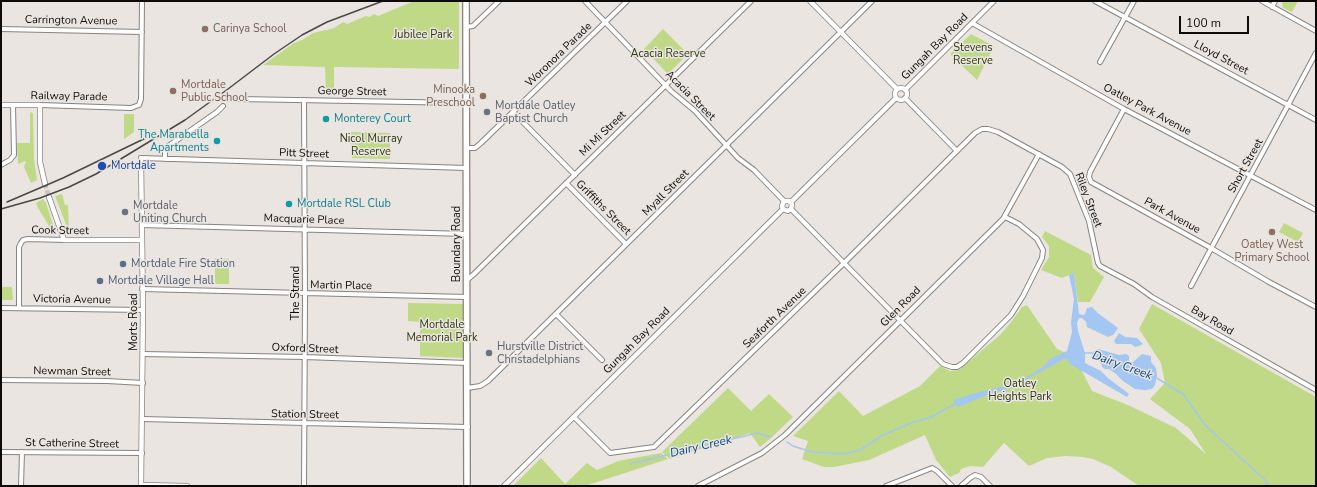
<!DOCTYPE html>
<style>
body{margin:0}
#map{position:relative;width:1317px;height:487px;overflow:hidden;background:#eae5e1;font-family:"Nunito Sans",sans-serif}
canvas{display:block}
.frame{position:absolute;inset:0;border:2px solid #0c0b0a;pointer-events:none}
.scale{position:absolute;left:1179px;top:16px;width:70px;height:18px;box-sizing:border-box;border:2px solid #0c0b0a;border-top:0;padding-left:5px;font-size:12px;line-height:14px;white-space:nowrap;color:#0c0b0a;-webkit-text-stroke:3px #eae5e1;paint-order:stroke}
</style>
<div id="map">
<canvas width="1317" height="487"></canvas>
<div class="frame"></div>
<div class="scale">100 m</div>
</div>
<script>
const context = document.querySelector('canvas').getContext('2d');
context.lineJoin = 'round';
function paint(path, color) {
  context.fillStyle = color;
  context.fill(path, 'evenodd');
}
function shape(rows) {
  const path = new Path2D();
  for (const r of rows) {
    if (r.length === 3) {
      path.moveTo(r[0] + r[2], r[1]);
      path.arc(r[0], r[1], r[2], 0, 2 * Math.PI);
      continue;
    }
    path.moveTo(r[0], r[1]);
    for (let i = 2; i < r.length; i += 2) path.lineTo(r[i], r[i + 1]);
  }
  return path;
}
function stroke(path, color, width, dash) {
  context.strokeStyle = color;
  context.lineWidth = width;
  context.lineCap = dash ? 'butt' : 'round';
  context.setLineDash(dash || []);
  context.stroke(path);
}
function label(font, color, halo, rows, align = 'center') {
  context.font = font + ' "Nunito Sans",sans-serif';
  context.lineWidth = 3;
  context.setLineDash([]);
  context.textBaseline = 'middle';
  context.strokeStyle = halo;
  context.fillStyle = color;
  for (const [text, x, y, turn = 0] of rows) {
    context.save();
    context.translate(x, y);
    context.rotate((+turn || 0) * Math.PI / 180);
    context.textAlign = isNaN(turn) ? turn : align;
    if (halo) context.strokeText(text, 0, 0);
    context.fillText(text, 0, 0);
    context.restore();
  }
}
paint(shape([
 [414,1,459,1,459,69,334,67,334,93,326,93,325,67,263,65,294,43,302,40,313,33,334,28,343,22,347,24,366,16,369,17,374,14,378,16],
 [1282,1,1298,1,1292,12,1283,8],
 [663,29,688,54,668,74,644,49],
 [971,34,994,46,977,80,950,54],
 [30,112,33,113,34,159,37,180,31,183,24,167,26,161,18,164,17,143,30,143],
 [124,114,134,114,134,132,124,139],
 [351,132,390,133,390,159,352,158],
 [62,194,65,205,68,205,69,232,55,196],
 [43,199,46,203,55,231,52,231,38,208,36,203],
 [1284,223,1303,233,1298,242,1279,232],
 [1045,231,1091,255,1093,268,1104,277,1090,302,1078,302,1074,273,1062,278,1041,270,1049,257,1049,246,1042,237],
 [215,258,229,259,229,284,215,284],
 [1,287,12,287,13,300,1,300],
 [408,303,464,304,464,358,420,356,420,322,408,321],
 [1152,304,1316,397,1316,486,1139,486,1111,467,1093,459,1083,457,1066,456,1047,458,1029,466,1004,443,983,467,970,466,961,469,959,473,950,477,936,460,925,435,869,460,834,467,824,467,802,459,808,441,793,436,839,391,863,416,920,386,940,366,950,371,959,370,1001,334,1012,321,1022,307,1027,305,1057,349,1075,357,1092,391,1130,406,1176,428,1206,454,1190,429,1150,399,1165,383,1161,363,1139,329],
 [728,388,751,411,769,394,793,417,770,439,760,447,750,433,670,459,662,452],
 [661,453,668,459,585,486,513,486,541,458,565,484,587,463,597,470,618,461]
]), '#c0d986');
paint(shape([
 [1074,273,1079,314,1083,315,1085,314,1087,308,1092,307,1099,314,1118,328,1113,335,1108,337,1087,327,1086,322,1082,318,1079,318,1077,323,1078,331,1085,353,1085,363,1101,371,1108,378,1129,394,1127,397,1070,364,1066,358,1009,389,992,393,958,407,953,400,983,391,1006,386,1027,377,1043,367,1050,359,1067,351,1072,332,1071,322,1074,299,1069,275],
 [1119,333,1125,337,1137,338,1143,344,1139,346,1135,347,1131,344,1116,344,1114,341],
 [1098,349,1119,355,1126,354,1129,356,1129,361,1132,363,1142,354,1151,356,1151,362,1156,368,1157,375,1155,385,1152,389,1145,390,1135,389,1123,381,1116,374,1109,369,1105,369,1102,367,1102,366,1100,362,1091,353]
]), '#a3c6f2');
stroke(shape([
 [1084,353,1092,353],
 [1155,377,1183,394,1206,426,1264,479,1269,486],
 [787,442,793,446,812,452,845,454,860,450,883,435,911,423,931,417,957,403],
 [630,464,757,433,771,437]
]), '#a3c6f2', 1.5);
stroke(shape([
 [45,184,49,197]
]), '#c9c4c1', 4.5, [4.5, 2]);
const minor = shape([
 [585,1,671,91,695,111,738,158,754,170,784,201],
 [1095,1,1316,120],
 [1262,1,1316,31],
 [1272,7,1275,1],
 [972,23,1124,109,1316,210],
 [466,27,473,26,499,1],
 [1,29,142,32],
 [1100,62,1134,1],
 [905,90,994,1],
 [905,98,957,151],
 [238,99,466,103],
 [40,105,131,108,139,105,141,99,142,1],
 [1124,109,1090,172,1089,177,1091,182,1211,248,1269,282,1316,307],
 [513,112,575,175],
 [467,148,475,148,481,143,627,1],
 [141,158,467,168],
 [165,159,165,151,167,147,217,112,223,106],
 [1,165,10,160,14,155,13,105],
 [566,183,626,244],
 [791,209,943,364,952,367,957,367,963,363,1011,315,1023,296,1042,258,1043,250,1037,239,1019,224,1005,217],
 [142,225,467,234],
 [467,280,474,274,751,1],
 [1191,286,1316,53],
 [142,289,467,297],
 [1,308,143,310],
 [19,308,19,247,21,243,23,240,28,239,64,240],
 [556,314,602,360],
 [143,354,305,357,467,363],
 [1,380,107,381,143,383],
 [467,388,480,386,488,381,872,1],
 [574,417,610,453,654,447,844,263,975,133,982,129,988,129,998,132,1062,167,1070,174,1089,221,1098,263,1100,266,1134,284,1152,297,1316,390],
 [142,419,468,427],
 [1,452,142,453],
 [21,486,22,452],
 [304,486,305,299,304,100],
 [698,486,762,453,785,435,1003,219,1039,154],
 [886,486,932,468,937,471,952,486],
 [961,486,970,478,975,475,981,477,990,486]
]);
const tertiary = shape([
 [810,1,897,89],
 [901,94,6],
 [1,105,40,105,40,162,45,184],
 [49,197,64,240,142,240],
 [791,202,896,98],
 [783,209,788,211,791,209,792,205,791,202],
 [783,209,782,206,784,201,788,201,791,202],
 [141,485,187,486],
 [141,486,143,310,141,158],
 [504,486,783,209]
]);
const secondary = shape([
 [466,1,467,486]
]);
stroke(minor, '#878380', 6);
stroke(tertiary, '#878380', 6);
stroke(secondary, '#878380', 8);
stroke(minor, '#fff', 4);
stroke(tertiary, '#fff', 4.5);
stroke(secondary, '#fff', 5.5);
stroke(shape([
 [7,202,63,178,154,134],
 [1,209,40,198,69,187,96,174,185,120,228,89,274,54,302,35,327,22,383,1]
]), '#4a4846', 1.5);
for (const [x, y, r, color] of [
 [205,29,4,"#8d6e63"],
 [173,91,4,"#8d6e63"],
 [483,96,4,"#8d6e63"],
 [487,112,4,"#6b7280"],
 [326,119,4,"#0f9aa8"],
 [217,141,4,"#0f9aa8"],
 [102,166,5,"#1a4fb4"],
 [289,204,4,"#0f9aa8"],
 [125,212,4,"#6b7280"],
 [1272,232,4,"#8d6e63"],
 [123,264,4,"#5c6f8a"],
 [100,281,4,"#5c6f8a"],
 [489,353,4,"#6b7280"]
]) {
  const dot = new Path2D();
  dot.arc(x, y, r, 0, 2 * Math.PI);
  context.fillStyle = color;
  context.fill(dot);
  stroke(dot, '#eae5e1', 1.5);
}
label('11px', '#0c0b0a', '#eae5e1', [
 ["Carrington Avenue",71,21,1],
 ["Gungah Bay Road",935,47,-45],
 ["Woronora Parade",559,55,-44],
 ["Lloyd Street",1221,58,28],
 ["George Street",352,92,1],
 ["Acacia Street",690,96,45],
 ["Railway Parade",69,97,1],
 ["Oatley Park Avenue",1147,110,28],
 ["Mi Mi Street",603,134,-44],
 ["Pitt Street",304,154,2],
 ["Short Street",1246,166,-61],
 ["Myall Street",666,193,-45],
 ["Riley Street",1088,200,69],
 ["Griffiths Street",603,208,45],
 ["Park Avenue",1172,216,29],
 ["Macquarie Place",304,220,2],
 ["Cook Street",60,231,1],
 ["Boundary Road",457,244,-90],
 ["Martin Place",341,286,1],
 ["The Strand",296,293,-90],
 ["Victoria Avenue",72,300,1],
 ["Glen Road",901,307,-45],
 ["Seaforth Avenue",775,318,-44],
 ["Bay Road",1212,321,30],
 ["Morts Road",134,322,-90],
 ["Gungah Bay Road",637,341,-45],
 ["Oxford Street",305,349,2],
 ["Newman Street",72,372,1],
 ["Station Street",305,415,1],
 ["St Catherine Street",72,444,1]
]);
label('11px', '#785e54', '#eae5e1', [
 ["Carinya School",213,29],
 ["Mortdale",181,85],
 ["Public School",181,98],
 ["Minooka",475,90,"right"],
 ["Preschool",475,103,"right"],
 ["Oatley West",1272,245,"center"],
 ["Primary School",1272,258,"center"]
], 'left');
label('11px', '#2e3812', '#eae5e1', [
 ["Jubilee Park",423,35],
 ["Stevens",973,48],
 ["Reserve",973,61],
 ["Acacia Reserve",668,54],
 ["Nicol Murray",371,139],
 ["Reserve",371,152],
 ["Mortdale",442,325],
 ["Memorial Park",442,338],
 ["Oatley",1020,384],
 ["Heights Park",1020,397]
]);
label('11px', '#5b616d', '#eae5e1', [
 ["Mortdale Oatley",495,106],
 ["Baptist Church",495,119],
 ["Mortdale",133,206],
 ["Uniting Church",133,219],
 ["Hurstville District",497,347],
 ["Christadelphians",497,360]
], 'left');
label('11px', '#0d838f', '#eae5e1', [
 ["Monterey Court",334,119],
 ["The Marabella",209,135,"right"],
 ["Apartments",209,148,"right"],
 ["Mortdale RSL Club",297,204]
], 'left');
label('11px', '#164399', '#eae5e1', [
 ["Mortdale",111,166]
], 'left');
label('11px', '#4e5e75', '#eae5e1', [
 ["Mortdale Fire Station",131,264],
 ["Mortdale Village Hall",108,281]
], 'left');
label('italic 12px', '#074787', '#eae5e1', [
 ["Dairy Creek",1122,366,20],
 ["Dairy Creek",701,447,-13]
]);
</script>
